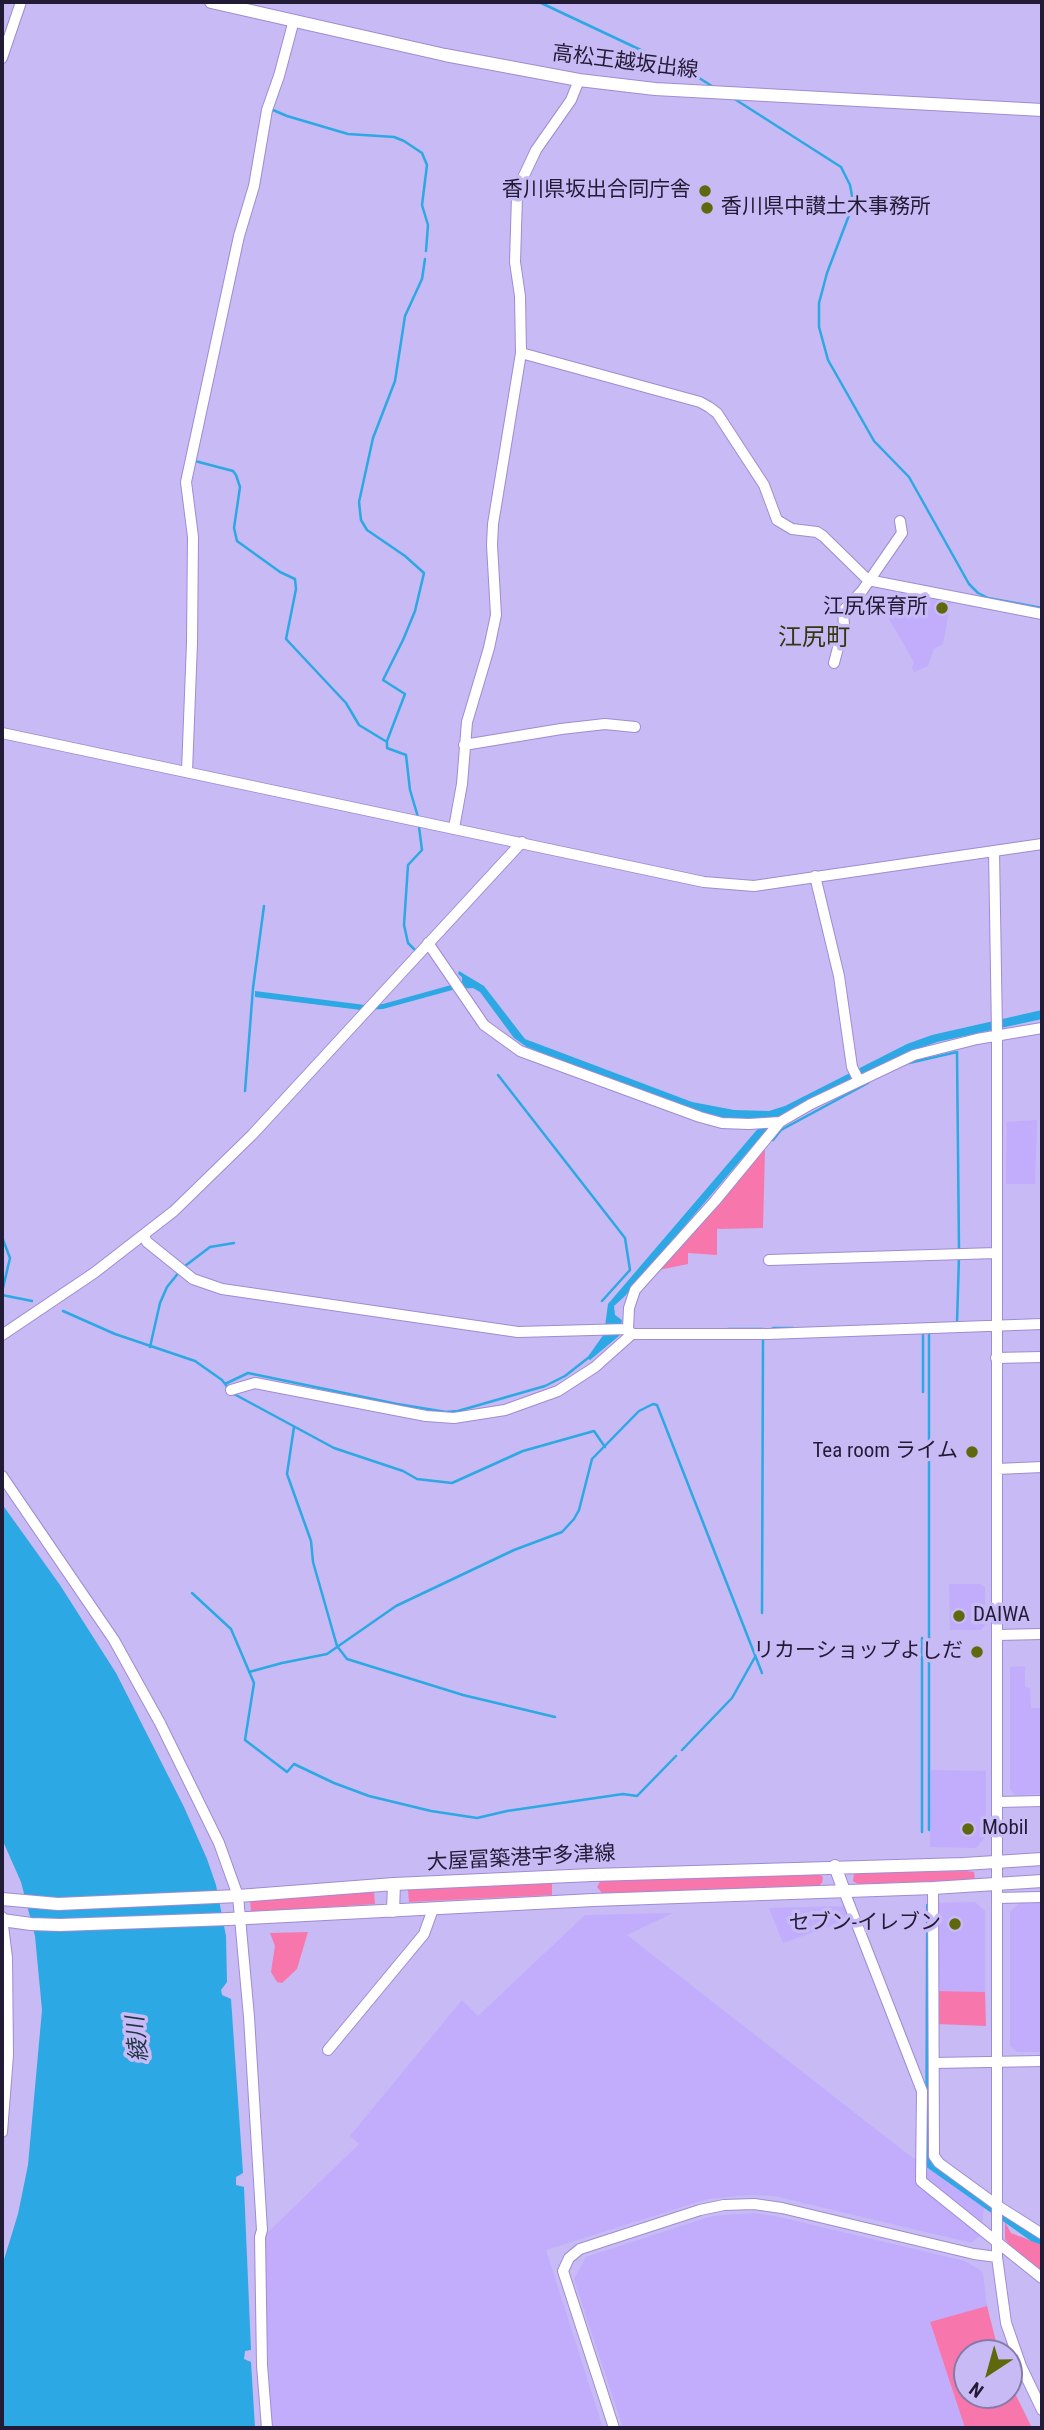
<!DOCTYPE html>
<meta charset="utf-8">
<style>
body{margin:0}
#map{position:relative;width:1044px;height:2430px;overflow:hidden;background:#c8baf4;font-family:"Roboto Condensed",sans-serif}
canvas{display:block}
.frame{position:absolute;inset:0;border:4px solid #221b36;pointer-events:none}
.north{position:absolute;left:953px;top:2339px;width:70px;height:70px;box-sizing:border-box;background:#c8baf4;border:2px solid #867aa8;border-radius:50%;rotate:216deg;font-size:19px;font-weight:700;line-height:28px;text-align:center;color:#221b36}
.north::after{content:'';display:block;margin:auto;width:24px;height:32px;background:#5f680c;clip-path:polygon(50% 0,100% 100%,50% 72%,0 100%)}
</style>
<div id="map">
<canvas width="1044" height="2430"></canvas>
<div class="frame"></div>
<div class="north">N</div>
</div>
<script>
const context = document.querySelector('canvas').getContext('2d');
context.lineJoin = 'round';
function paint(path, color) {
  context.fillStyle = color;
  context.fill(path, 'evenodd');
}
function shape(rows) {
  const path = new Path2D();
  for (const r of rows) {
    path.moveTo(r[0], r[1]);
    for (let i = 2; i < r.length; i += 2) path.lineTo(r[i], r[i + 1]);
  }
  return path;
}
function stroke(path, color, width, dash) {
  context.strokeStyle = color;
  context.lineWidth = width;
  context.lineCap = dash ? 'butt' : 'round';
  context.setLineDash(dash || []);
  context.stroke(path);
}
function label(font, color, halo, rows, align = 'center') {
  context.font = font + ' "Roboto Condensed","Noto Sans JP",sans-serif';
  context.lineWidth = 7;
  context.setLineDash([]);
  context.textBaseline = 'middle';
  context.strokeStyle = halo;
  context.fillStyle = color;
  for (const [text, x, y, turn = 0] of rows) {
    context.save();
    context.translate(x, y);
    context.rotate((+turn || 0) * Math.PI / 180);
    context.textAlign = isNaN(turn) ? turn : align;
    if (halo) context.strokeText(text, 0, 0);
    context.fillText(text, 0, 0);
    context.restore();
  }
}
paint(shape([
 [900,590,951,601,943,644,934,649,928,666,914,672,912,668,914,662,883,609],
 [1037,1120,1035,1184,1006,1184,1007,1122],
 [949,1584,980,1584,985,1587,985,1625,981,1630,950,1630],
 [1025,1666,1025,1687,1030,1688,1031,1708,1042,1708,1042,1794,1015,1795,1010,1789,1010,1667],
 [931,1770,986,1771,986,1836,976,1848,930,1847],
 [1042,1900,1042,2052,1017,2052,1010,2046,1010,1912,1021,1901],
 [975,1902,985,1911,985,1992,937,1991,937,1903],
 [846,1906,850,1916,848,1920,783,1943,769,1908],
 [673,1913,627,1935,905,2152,984,2208,981,2234,972,2243,774,2196,750,2195,708,2199,546,2250,603,2428,272,2428,262,2238,359,2144,350,2136,462,2000,478,2016,585,1915],
 [754,2213,775,2216,965,2261,980,2270,983,2274,987,2306,930,2323,965,2428,623,2428,574,2279,586,2257,712,2216]
]), '#c1adfc');
paint(shape([
 [762,1149,765,1150,763,1228,717,1229,717,1255,688,1253,688,1264,659,1270],
 [967,1871,974,1872,975,1880,858,1884,853,1881,854,1874,857,1872],
 [818,1873,823,1877,822,1883,818,1886,602,1893,597,1887,601,1880],
 [552,1883,552,1895,409,1902,408,1890],
 [374,1891,375,1904,251,1912,250,1899],
 [308,1932,297,1969,282,1983,277,1982,271,1972,275,1946,270,1933],
 [937,1991,985,1992,986,2026,937,2024],
 [1005,2222,1011,2233,1042,2245,1042,2271,1010,2246,1005,2239],
 [987,2306,999,2353,967,2353,967,2395,1009,2395,1009,2381,1032,2428,965,2428,930,2322]
]), '#f777ad');
paint(shape([
 [459,971,484,986,525,1039,692,1102,734,1110,769,1111,785,1106,907,1044,932,1035,1042,1010,1042,1019,937,1042,908,1052,782,1115,757,1141,625,1296,614,1306,615,1315,622,1320,619,1336,590,1360,587,1358,604,1334,608,1304,767,1118,725,1118,690,1110,527,1047,514,1038,480,992,473,988,456,989,383,1009,361,1010,255,997,255,991,365,1005,383,1004,462,982,462,977,458,974],
 [2,1504,60,1585,116,1673,184,1807,207,1859,216,1885,226,1936,227,1982,221,1990,222,1995,231,1999,243,2173,236,2177,236,2185,244,2187,251,2350,245,2351,244,2359,251,2362,255,2428,2,2428,2,2266,18,2214,28,2165,42,2010,35,1936,21,1882,2,1839],
 [926,1904,930,1904,930,2159,933,2165,987,2203,1042,2239,1042,2245,1031,2241,925,2166]
]), '#2ca8e4');
stroke(shape([
 [539,2,696,76,715,88],
 [733,98,841,167,850,185,853,201,851,210,827,273,819,303,819,327,828,360,874,441,909,477,969,584,978,593,988,598,1042,608],
 [273,110,287,116,348,134,394,137,404,141,422,153,427,165,422,205,428,225,426,251],
 [195,461,233,471,236,475,240,487,234,528,237,541,280,572,295,579,296,589,286,639,346,703,359,725,387,742,387,748,406,755,410,790,418,817],
 [387,741,405,694,383,680,403,640,415,611,424,573,405,556,367,530,361,520,359,502,373,438,395,381,405,316,422,279,425,259],
 [415,950,408,943,404,925,408,865,422,850,419,827],
 [909,1063,957,1052,959,1251],
 [498,1075,625,1238,630,1270,602,1301],
 [245,1091,253,988,264,906],
 [773,1140,781,1130,868,1083],
 [2,1210,2,1230],
 [2,1237,10,1258,2,1292],
 [185,1266,210,1247,234,1243],
 [2,1295,32,1301],
 [63,1311,115,1334,195,1361,222,1380,229,1389],
 [957,1323,959,1257],
 [773,1328,793,1328],
 [728,1329,763,1329],
 [923,1333,923,1392],
 [150,1347,160,1303,167,1287,180,1271],
 [225,1384,248,1373,397,1404,446,1412,458,1411,545,1386,565,1376,588,1358],
 [234,1394,334,1448,403,1471,417,1479,452,1483,523,1451,594,1431,605,1447],
 [294,1427,287,1474,311,1541,313,1562,337,1646,347,1659,463,1695,555,1717],
 [192,1593,231,1629,254,1683,245,1740,287,1772,294,1764,334,1783,369,1796,431,1811,477,1818,507,1811,623,1794,637,1796,676,1756],
 [762,1613,763,1339],
 [249,1672,282,1663,327,1654,396,1606,514,1550,562,1532,574,1519,579,1510,592,1459,639,1411,653,1404,657,1405,762,1673],
 [682,1750,732,1698,755,1657],
 [929,1830,929,1335],
 [922,1832,922,1638]
]), '#2ca8e4', 2.5);
const minor = shape([
 [2,58,21,2],
 [521,353,700,402,709,407,717,413,764,485,777,520,792,529,817,532,823,536,868,580,1042,614],
 [834,663,844,625,843,611,862,591,902,533,900,521],
 [2,733,704,882,754,886,1042,844],
 [464,745,561,729,605,724,635,727],
 [187,771,192,643,193,537,186,482,239,236,254,186,267,110,279,76,294,20],
 [454,828,462,784,467,722,489,648,496,615,492,545,493,524,521,353,520,296,515,262,517,196,520,184,536,150,571,100,579,80],
 [994,851,997,1032,997,2257,1006,2323,1021,2366,1042,2410],
 [815,876,839,976,852,1067,859,1081],
 [428,943,484,1025,520,1051,700,1117,722,1123,749,1124,780,1122],
 [144,1236,147,1242,193,1279,222,1289,518,1332,628,1329],
 [769,1260,996,1253],
 [632,1334,628,1329,629,1308,635,1290,715,1201,780,1122,811,1104,914,1055,977,1039,1042,1028],
 [2,1335,94,1273,174,1211,252,1135,522,842],
 [996,1358,1042,1357],
 [231,1390,255,1383,426,1416,454,1418,505,1410,558,1391,595,1367,632,1334,768,1334,1042,1324],
 [997,1469,1042,1467],
 [2,1476,114,1640,160,1723,219,1843,238,1896,249,2017,262,2230,260,2237,262,2365,267,2428],
 [997,1635,1042,1634],
 [998,1802,1042,1801],
 [933,1888,934,2156,939,2163,998,2206,1042,2234],
 [844,1891,922,2091,921,2181,1042,2278],
 [997,1898,1042,1897],
 [2,1917,7,1958,8,2055,2,2132],
 [328,2050,424,1934,433,1909],
 [934,2063,1042,2061],
 [614,2428,563,2271,569,2258,580,2249,700,2210,724,2205,754,2204,782,2208,974,2254,997,2257]
]);
const major = shape([
 [211,2,445,55,579,80,655,89,1042,110],
 [835,1866,844,1891],
 [2,1899,58,1904,238,1896,394,1884,592,1875,964,1864,1042,1859],
 [393,1911,394,1884],
 [2,1920,31,1924,60,1925,229,1919,593,1900,933,1888,1042,1881]
]);
stroke(minor, '#9f8cd2', 12);
stroke(major, '#9f8cd2', 14);
stroke(minor, '#fff', 10);
stroke(major, '#fff', 12);
for (const [x, y, r, color] of [
 [705,191,7,"#5f680c"],
 [707,208,7,"#5f680c"],
 [942,608,7,"#5f680c"],
 [972,1452,7,"#5f680c"],
 [959,1616,7,"#5f680c"],
 [977,1652,7,"#5f680c"],
 [968,1829,7,"#5f680c"],
 [955,1924,7,"#5f680c"]
]) {
  const dot = new Path2D();
  dot.arc(x, y, r, 0, 2 * Math.PI);
  context.fillStyle = color;
  context.fill(dot);
  stroke(dot, '#c8baf4', 2.5);
}
label('21px', '#221b36', '#c8baf4', [
 ["高松王越坂出線",625,63,7],
 ["大屋冨築港宇多津線",521,1859,-3]
]);
label('21px', '#221b36', '#c8baf4', [
 ["香川県坂出合同庁舎",691,191],
 ["香川県中讃土木事務所",721,208,"left"],
 ["江尻保育所",928,608],
 ["Tea room ライム",958,1452],
 ["DAIWA",973,1616,"left"],
 ["リカーショップよしだ",963,1652],
 ["Mobil",982,1829,"left"],
 ["セブン-イレブン",941,1924]
], 'right');
label('italic 23px', '#1d3544', '#c8baf4', [
 ["綾川",139,2039,-96]
]);
label('24px', '#333810', '#c8baf4', [
 ["江尻町",814,639]
]);
</script>
